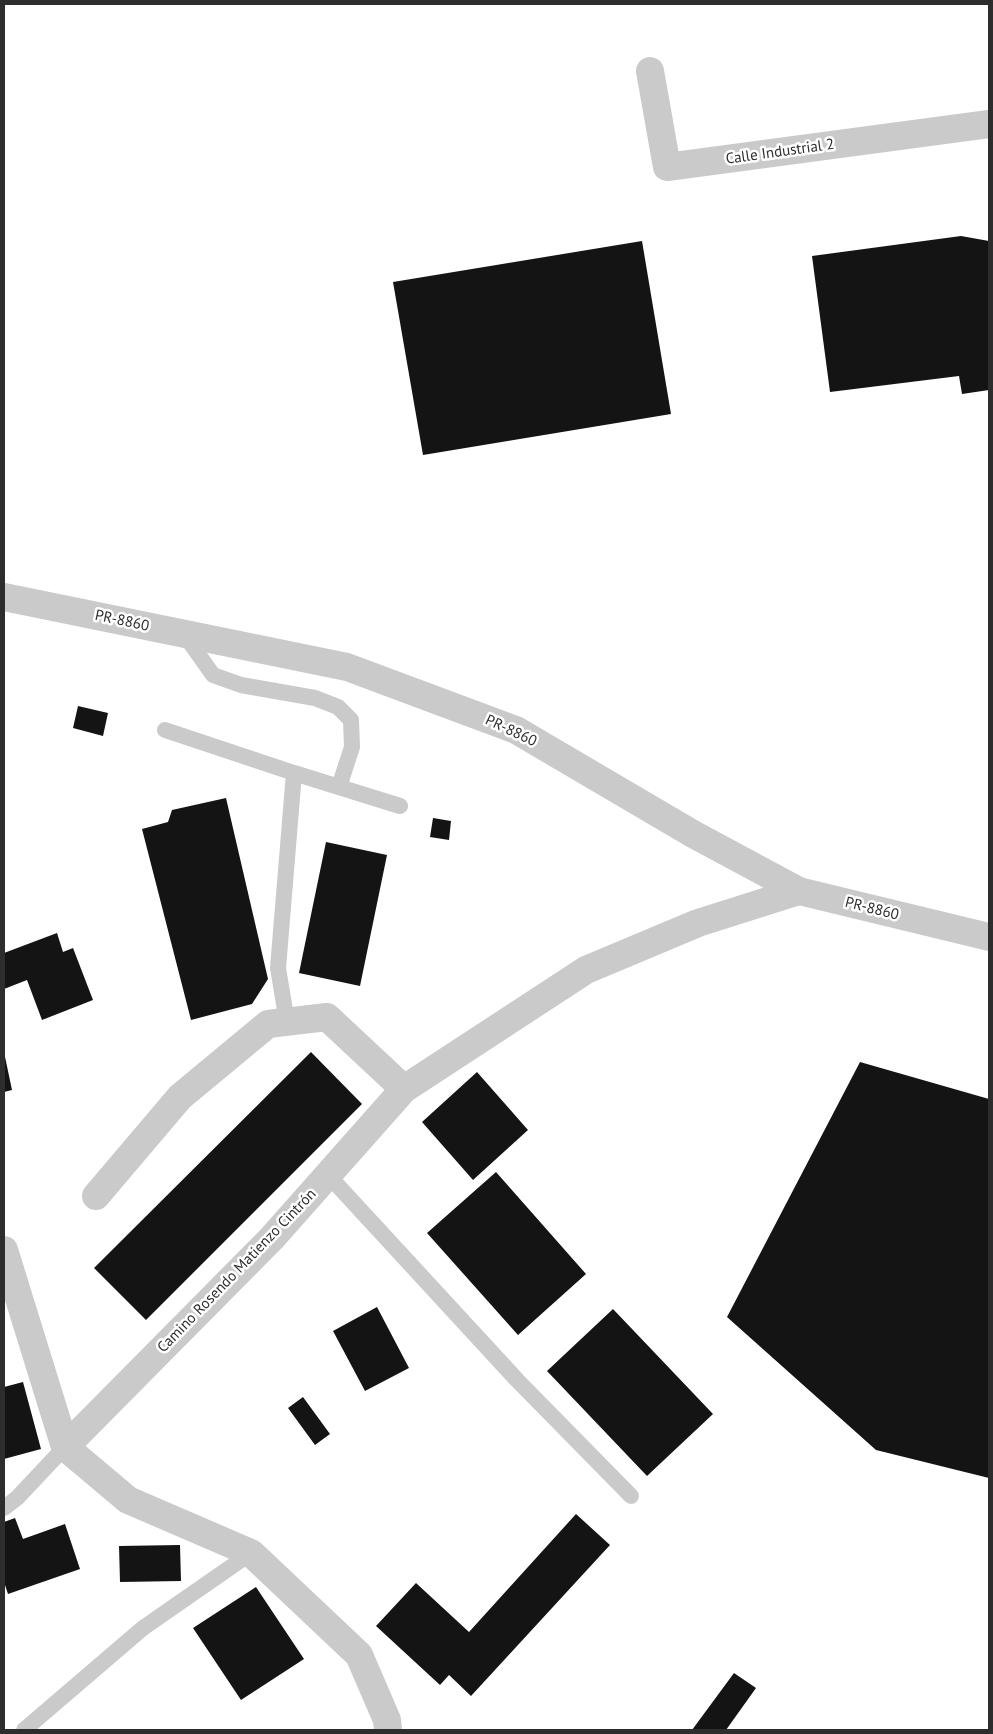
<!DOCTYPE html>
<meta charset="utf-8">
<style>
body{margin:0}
#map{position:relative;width:993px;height:1734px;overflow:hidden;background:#fff;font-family:"PT Sans",sans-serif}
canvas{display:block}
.frame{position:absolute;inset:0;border:5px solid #2d2d2d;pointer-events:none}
</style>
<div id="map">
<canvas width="993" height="1734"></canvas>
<div class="frame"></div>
</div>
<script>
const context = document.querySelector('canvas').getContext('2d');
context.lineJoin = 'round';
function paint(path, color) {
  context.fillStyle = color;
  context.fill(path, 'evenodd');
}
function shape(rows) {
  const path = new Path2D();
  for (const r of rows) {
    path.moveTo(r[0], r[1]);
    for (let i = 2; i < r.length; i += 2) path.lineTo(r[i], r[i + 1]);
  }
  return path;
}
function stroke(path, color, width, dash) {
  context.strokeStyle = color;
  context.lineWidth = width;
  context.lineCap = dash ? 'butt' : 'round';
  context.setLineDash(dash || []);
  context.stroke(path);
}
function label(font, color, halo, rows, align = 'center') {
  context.font = font + ' "PT Sans",sans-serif';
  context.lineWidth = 5;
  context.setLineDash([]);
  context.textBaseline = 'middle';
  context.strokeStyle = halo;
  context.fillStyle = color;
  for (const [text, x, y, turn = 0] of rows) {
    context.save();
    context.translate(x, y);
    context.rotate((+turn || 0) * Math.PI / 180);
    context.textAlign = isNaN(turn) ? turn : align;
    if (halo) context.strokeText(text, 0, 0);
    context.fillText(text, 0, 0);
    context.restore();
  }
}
paint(shape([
 [961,236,989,241,989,390,962,394,959,376,830,392,812,256],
 [642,241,671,414,423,455,393,282],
 [78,706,108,713,103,736,73,728],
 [226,798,268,979,252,1004,191,1020,142,829,168,822,172,810],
 [433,818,451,821,449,840,430,837],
 [326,842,387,855,360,986,299,973],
 [57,933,63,952,73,948,93,1000,42,1020,27,980,4,989,4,953],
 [4,1052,12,1090,4,1092],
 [311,1052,362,1104,146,1320,94,1268],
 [860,1062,989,1099,989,1478,876,1450,727,1317],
 [477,1072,528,1130,473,1180,422,1122],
 [496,1172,586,1274,518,1335,427,1233],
 [377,1307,409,1368,365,1391,333,1331],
 [613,1309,713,1414,647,1476,547,1371],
 [23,1382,41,1449,4,1459,4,1387],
 [303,1397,330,1434,315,1445,288,1408],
 [576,1514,610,1545,471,1696,449,1675,440,1685,376,1626,416,1583,469,1632],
 [15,1518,23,1539,65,1524,80,1569,8,1594,4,1582,4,1522],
 [180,1545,181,1581,120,1582,119,1546],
 [256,1587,304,1659,241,1700,193,1628],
 [734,1673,756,1688,726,1730,692,1730]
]), '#141414');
stroke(shape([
 [184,634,213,675,241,685,315,698,338,707,351,720,352,747,339,787],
 [165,730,294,773,278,968,287,1022],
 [294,773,400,806],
 [329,1176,517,1380,631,1496],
 [4,1508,17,1498,65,1447],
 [24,1730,143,1628,251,1553]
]), '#cacaca', 16);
stroke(shape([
 [650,71,667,167,989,124],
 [96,1196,180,1097,268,1024,327,1017,404,1089],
 [4,1250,65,1447],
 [65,1447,272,1238,404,1089,586,970,698,923,799,891],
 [65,1447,128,1500,251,1553,359,1655,387,1720,388,1730]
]), '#cacaca', 28);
stroke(shape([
 [4,597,347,667,516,730,693,834,799,891,989,937]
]), '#cacaca', 28);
label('15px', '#2d2d2d', '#fff', [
 ["Calle Industrial 2",780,152,-8],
 ["PR-8860",122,621,12],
 ["PR-8860",511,731,25],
 ["PR-8860",872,909,14],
 ["Camino Rosendo Matienzo Cintrón",237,1271,-46]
]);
</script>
